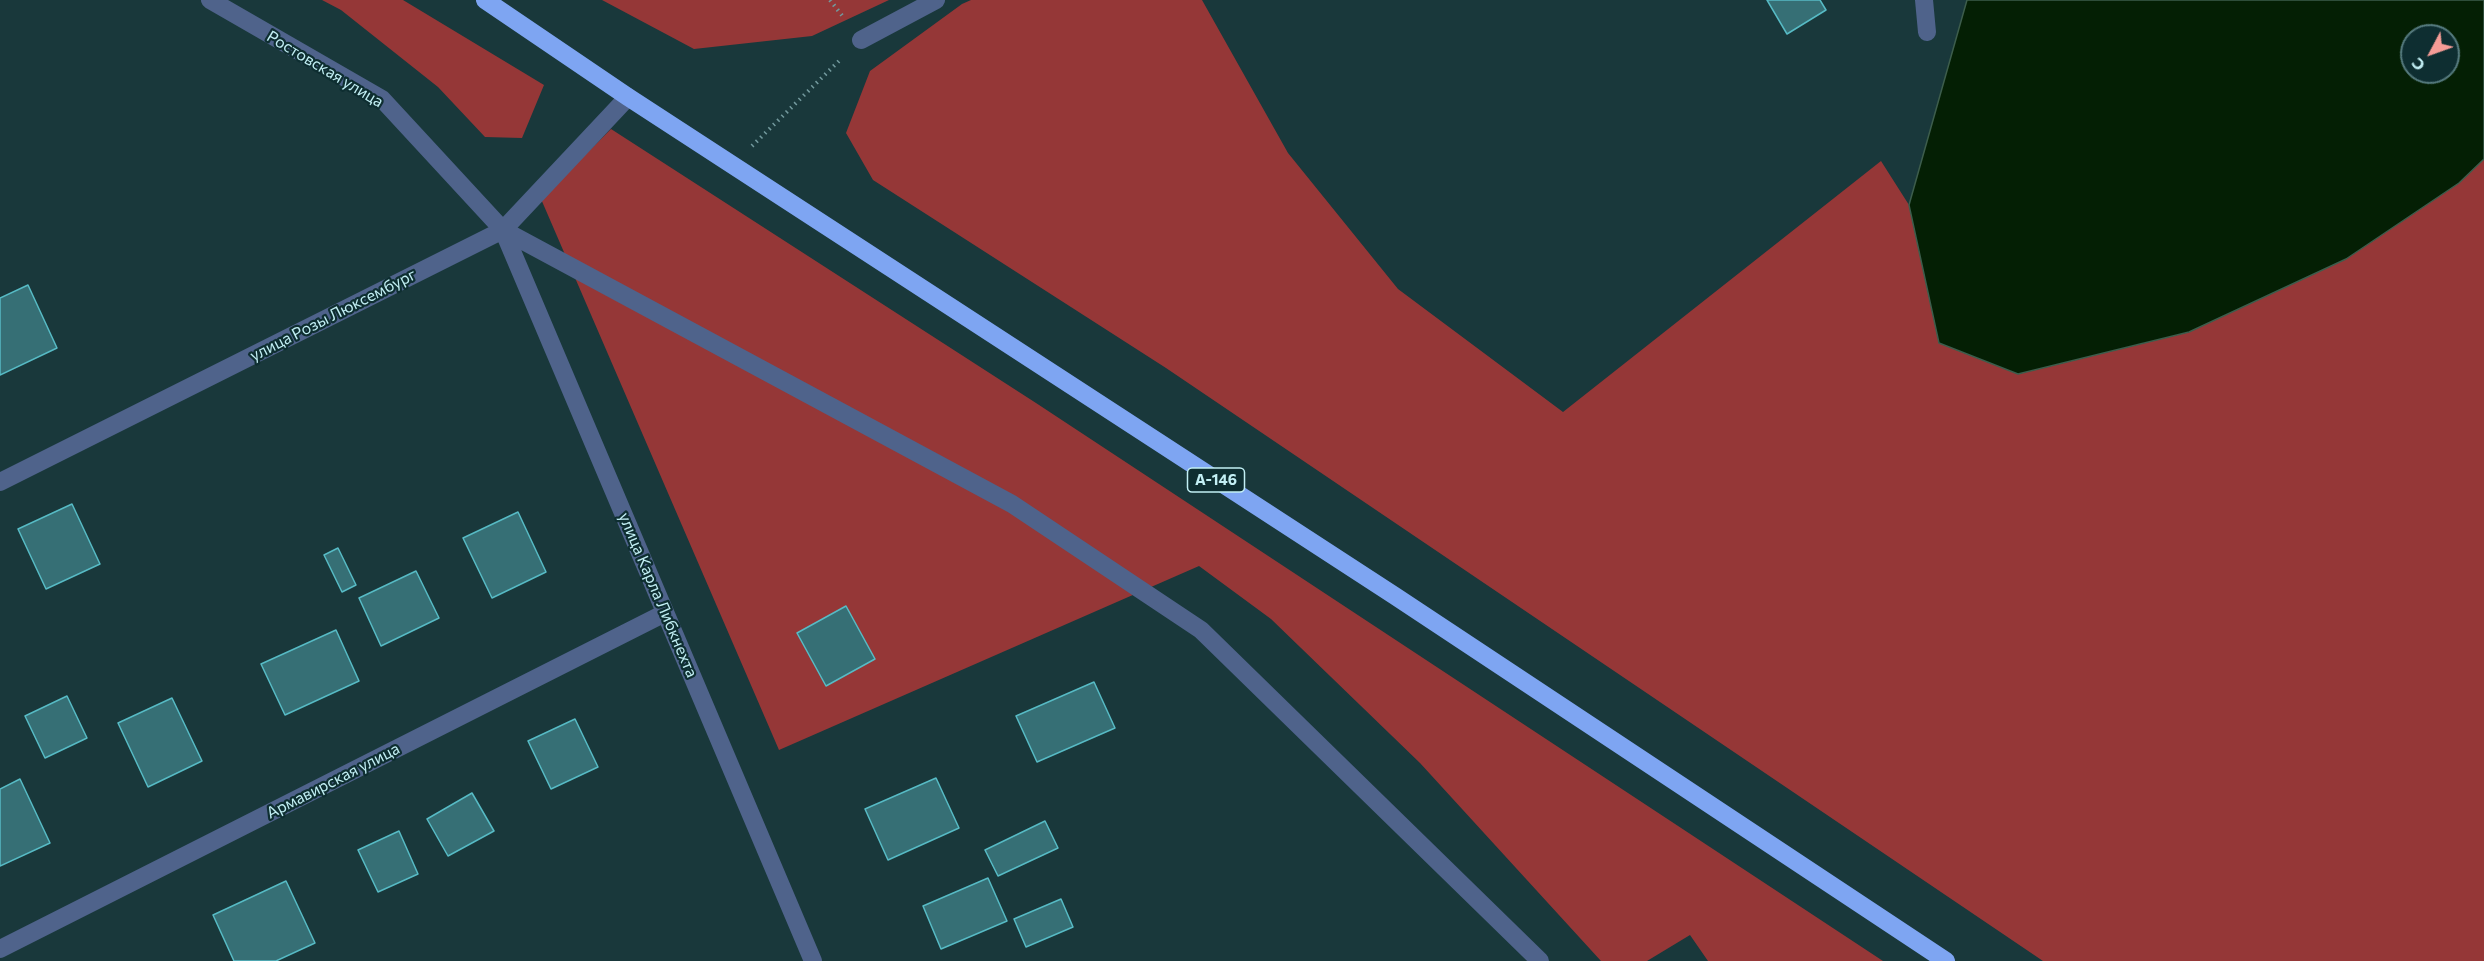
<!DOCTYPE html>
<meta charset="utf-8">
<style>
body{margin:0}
#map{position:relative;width:2484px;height:961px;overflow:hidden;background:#19383b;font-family:Commissioner,sans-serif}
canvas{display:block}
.north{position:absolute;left:2400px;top:24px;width:60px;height:60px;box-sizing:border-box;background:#0e2e31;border:2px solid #567b7f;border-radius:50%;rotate:229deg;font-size:16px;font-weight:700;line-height:24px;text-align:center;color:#c2eff4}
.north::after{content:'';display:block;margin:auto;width:21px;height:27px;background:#f59c96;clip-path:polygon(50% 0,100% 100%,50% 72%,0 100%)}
</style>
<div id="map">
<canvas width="2484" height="961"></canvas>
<div class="north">С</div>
</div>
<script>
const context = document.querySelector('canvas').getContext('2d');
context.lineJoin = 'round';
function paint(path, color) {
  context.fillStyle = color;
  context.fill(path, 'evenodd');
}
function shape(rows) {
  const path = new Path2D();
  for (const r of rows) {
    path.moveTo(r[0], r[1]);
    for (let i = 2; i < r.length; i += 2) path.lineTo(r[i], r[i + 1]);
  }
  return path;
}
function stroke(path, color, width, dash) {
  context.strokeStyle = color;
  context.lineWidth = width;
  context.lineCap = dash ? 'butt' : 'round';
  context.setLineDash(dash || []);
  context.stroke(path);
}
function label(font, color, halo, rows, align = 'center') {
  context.font = font + ' Commissioner,sans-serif';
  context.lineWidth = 4.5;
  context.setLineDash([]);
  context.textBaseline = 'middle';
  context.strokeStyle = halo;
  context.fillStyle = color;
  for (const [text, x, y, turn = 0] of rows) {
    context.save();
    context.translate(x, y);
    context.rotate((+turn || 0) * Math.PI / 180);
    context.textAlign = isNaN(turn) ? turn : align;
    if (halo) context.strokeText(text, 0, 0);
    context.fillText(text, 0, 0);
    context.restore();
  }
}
paint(shape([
 [322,0,403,0,544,85,522,138,485,137,438,87,341,10],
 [602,0,889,0,812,36,694,49],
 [971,0,1202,0,1288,153,1398,289,1563,412,1881,161,1909,205,1939,343,2018,374,2189,332,2346,259,2459,183,2484,159,2484,961,2043,961,1166,368,873,180,846,133,870,71,962,4],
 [611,129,1036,403,1883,961,1708,961,1690,935,1647,961,1601,961,1420,763,1271,619,1199,566,779,750,541,199]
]), '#953737');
const water = shape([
 [1967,0,2484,0,2484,159,2459,183,2346,259,2189,332,2018,374,1939,343,1909,205,1967,0],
 [2412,36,2448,36,2448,72,2412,72,2412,36]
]);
paint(water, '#041f04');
stroke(water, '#3d5d4c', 1.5);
const building = shape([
 [1767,0,1820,0,1826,10,1787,34,1767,0],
 [28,285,57,348,0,375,0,298,28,285],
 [72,504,100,564,46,589,18,529,72,504],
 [518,512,546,572,492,598,463,538,518,512],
 [338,548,356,585,342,592,324,555,338,548],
 [416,571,439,618,381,646,359,598,416,571],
 [846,606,875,659,826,686,797,633,846,606],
 [336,630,359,681,285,715,261,664,336,630],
 [1094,682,1115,728,1037,762,1016,716,1094,682],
 [67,696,87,738,45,758,25,716,67,696],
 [172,698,202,761,148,787,118,723,172,698],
 [575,719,598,767,551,789,528,741,575,719],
 [936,778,959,828,888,860,865,809,936,778],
 [20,779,50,843,0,866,0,789,20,779],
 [472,793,494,831,448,856,427,819,472,793],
 [1045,821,1058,848,998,876,985,850,1045,821],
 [399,831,418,874,378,892,358,850,399,831],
 [988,878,1007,921,941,949,923,906,988,878],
 [286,881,315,943,276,961,234,961,213,915,286,881],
 [1061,899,1073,927,1026,947,1014,919,1061,899]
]);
paint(building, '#366f75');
stroke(building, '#57bbc5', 1.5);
stroke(shape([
 [830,0,844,18],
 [752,146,841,59]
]), '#72999d', 4, [1.5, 4.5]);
stroke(shape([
 [210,0,382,99,503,230,1012,504,1201,630,1540,961],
 [1924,0,1927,32],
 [861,40,936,0],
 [503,230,813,961],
 [0,482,503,230,628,97],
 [0,949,665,613]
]), '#4f638b', 18);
stroke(shape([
 [485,0,628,97,1395,596,1946,961]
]), '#7ea5f2', 18);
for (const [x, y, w] of [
 [1216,480,57]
]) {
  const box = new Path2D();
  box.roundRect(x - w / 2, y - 12, w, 24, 4.5);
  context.fillStyle = '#0e2e31';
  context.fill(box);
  stroke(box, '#c2eff4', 1.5);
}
label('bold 15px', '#c2eff4', null, [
 ["А-146",1216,480]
]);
label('16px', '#c2eff4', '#0e2e31', [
 ["Ростовская улица",325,69,31],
 ["улица Розы Люксембург",333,315,-27],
 ["улица Карла Либкнехта",658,595,67],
 ["Армавирская улица",333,781,-27]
]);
</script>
